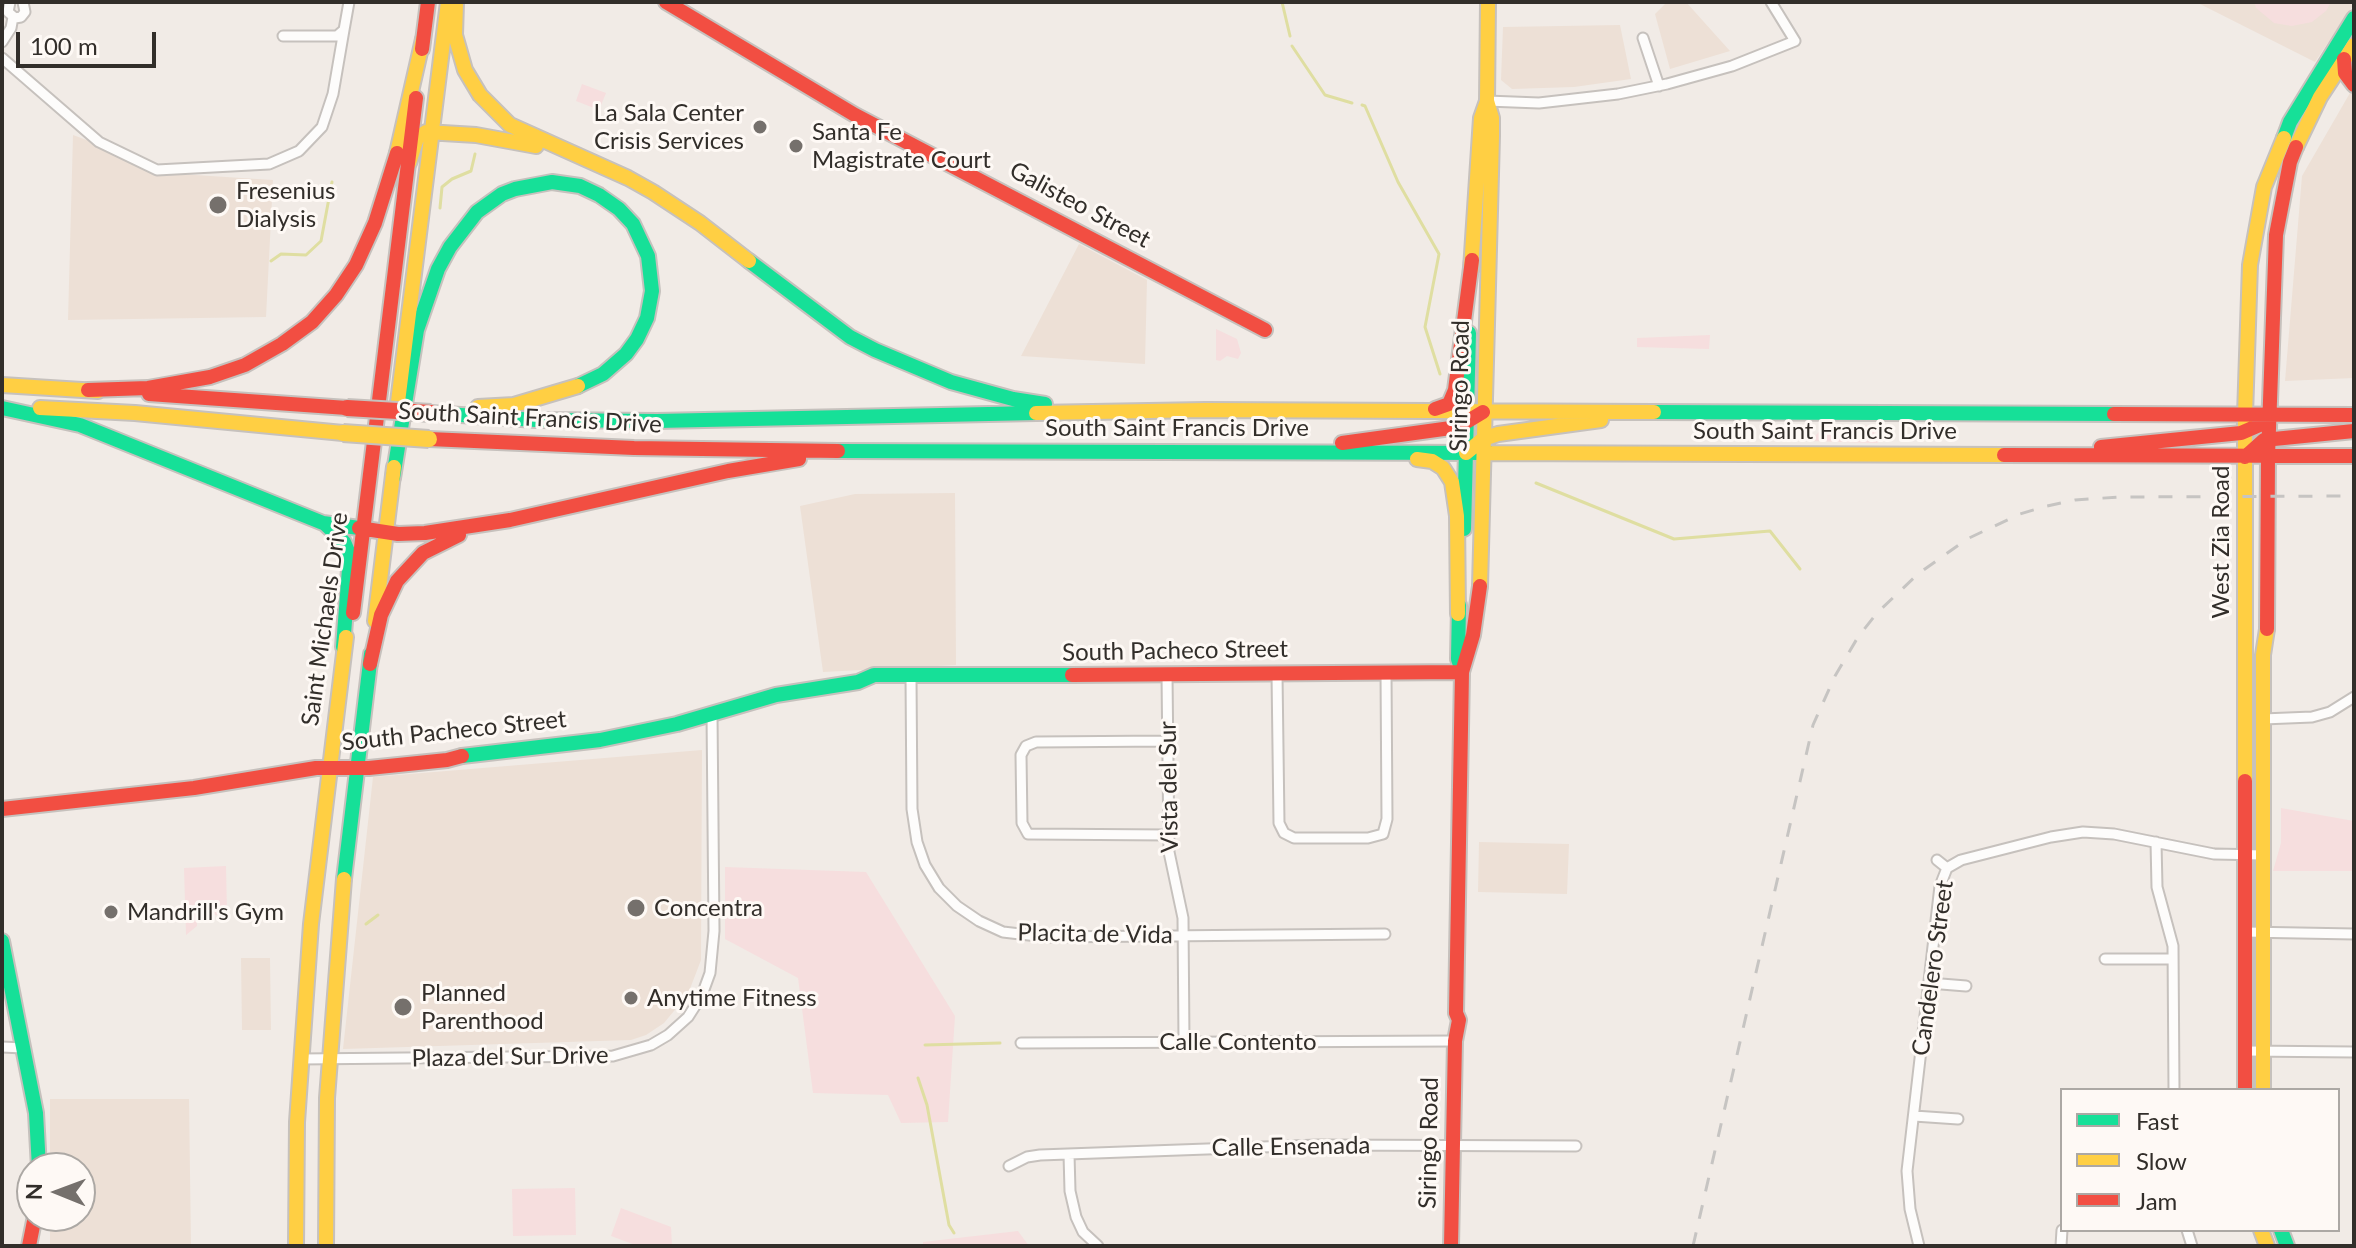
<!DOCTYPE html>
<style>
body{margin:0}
#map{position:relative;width:2356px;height:1248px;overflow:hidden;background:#f1ebe6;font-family:Lato,sans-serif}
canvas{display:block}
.frame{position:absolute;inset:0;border:4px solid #322e2a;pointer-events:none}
.legend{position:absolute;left:2060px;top:1088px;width:280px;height:144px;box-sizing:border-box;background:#fef9f5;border:2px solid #aca8a4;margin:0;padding:10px 14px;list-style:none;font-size:24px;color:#322e2a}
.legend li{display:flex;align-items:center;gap:16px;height:40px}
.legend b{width:40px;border:2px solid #aca8a4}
.north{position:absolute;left:16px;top:1152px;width:80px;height:80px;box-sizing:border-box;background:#fef9f5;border:2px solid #aca8a4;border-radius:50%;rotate:271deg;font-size:22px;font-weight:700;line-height:32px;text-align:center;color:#322e2a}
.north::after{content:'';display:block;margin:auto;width:28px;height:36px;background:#75706c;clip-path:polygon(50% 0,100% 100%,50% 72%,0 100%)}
.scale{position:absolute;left:16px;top:32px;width:140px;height:36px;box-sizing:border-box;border:4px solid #322e2a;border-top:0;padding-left:10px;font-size:24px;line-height:28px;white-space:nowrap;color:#322e2a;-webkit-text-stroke:6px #fef9f5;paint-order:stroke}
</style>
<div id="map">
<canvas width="2356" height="1248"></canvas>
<div class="frame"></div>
<ul class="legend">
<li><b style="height:10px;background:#16e098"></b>Fast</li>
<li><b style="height:10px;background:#ffcf43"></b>Slow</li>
<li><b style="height:10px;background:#f24e42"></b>Jam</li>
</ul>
<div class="north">N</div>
<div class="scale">100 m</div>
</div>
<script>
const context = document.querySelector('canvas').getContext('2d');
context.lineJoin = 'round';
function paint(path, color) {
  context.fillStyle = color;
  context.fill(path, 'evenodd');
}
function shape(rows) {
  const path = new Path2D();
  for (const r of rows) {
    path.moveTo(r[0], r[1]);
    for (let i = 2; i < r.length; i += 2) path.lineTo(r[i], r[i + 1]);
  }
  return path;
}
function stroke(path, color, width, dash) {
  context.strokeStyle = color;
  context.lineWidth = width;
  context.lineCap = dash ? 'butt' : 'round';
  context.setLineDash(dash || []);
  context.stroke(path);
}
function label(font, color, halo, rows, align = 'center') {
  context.font = font + ' Lato,sans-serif';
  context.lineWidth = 6;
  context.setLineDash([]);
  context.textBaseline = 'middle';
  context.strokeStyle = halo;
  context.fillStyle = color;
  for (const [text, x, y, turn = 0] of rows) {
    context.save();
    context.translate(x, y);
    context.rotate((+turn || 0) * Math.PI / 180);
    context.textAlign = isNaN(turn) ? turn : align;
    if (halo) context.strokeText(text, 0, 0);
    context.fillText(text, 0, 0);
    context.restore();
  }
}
paint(shape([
 [1667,2,1686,2,1730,51,1670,69,1655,14],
 [2196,2,2354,2,2354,4,2315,62],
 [1620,25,1631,79,1574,87,1512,89,1501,80,1503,27],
 [2354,86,2354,378,2285,381,2302,176],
 [73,135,179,174,273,180,266,317,68,320],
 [1079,244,1147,280,1145,364,1021,356],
 [955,493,956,665,823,672,800,506,855,494],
 [702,750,701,960,688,994,664,1023,646,1035,631,1040,343,1049,373,777],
 [1479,842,1569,844,1567,894,1478,892],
 [241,958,270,958,271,1030,242,1030],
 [50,1099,189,1099,191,1246,50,1246,50,1216,80,1216,80,1168,50,1168]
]), '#ede0d6');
paint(shape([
 [2254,2,2331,2,2326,11,2312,22,2292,26,2274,23,2256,8],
 [582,84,606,93,599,110,576,101],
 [1216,329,1237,339,1241,353,1238,359,1227,356,1220,361,1216,360],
 [1710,335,1709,349,1637,347,1637,338],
 [1829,422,1833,425,1882,426,1889,435,1877,443,1810,441],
 [2281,808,2354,821,2354,871,2273,871,2281,843],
 [226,866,227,913,197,918,197,926,186,935,184,868],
 [725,867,866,872,955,1016,948,1122,901,1123,888,1095,813,1093,798,978,725,939],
 [575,1188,576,1235,513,1236,512,1189],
 [621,1208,671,1227,672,1246,638,1246,611,1236],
 [1018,1231,1029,1246,923,1246,923,1242]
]), '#f6dede');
stroke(shape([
 [1282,2,1290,36],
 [1292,46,1325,95,1352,103],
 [1362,105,1365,106,1398,182,1439,254,1425,327,1440,374],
 [440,208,442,187,452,179,471,171,475,154],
 [271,261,281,254,306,255,321,241,332,182],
 [1536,483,1674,539,1770,531,1800,569],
 [366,924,378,915],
 [925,1045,1000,1043],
 [918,1078,927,1105,949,1225,954,1233]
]), '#dfdea1', 3);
const street = shape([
 [10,2,8,12,15,18,21,17,25,12,23,2],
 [283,36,337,36,344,30,349,2],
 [1643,38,1659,86],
 [2,42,11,28,13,17],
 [2,58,99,142,157,170,269,164,299,151,322,127,333,94,344,30],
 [1487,101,1539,103,1618,94,1667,84,1732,66,1795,41,1771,2],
 [1277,674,1279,823,1284,833,1294,838,1368,838,1383,834,1387,819,1386,673],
 [1167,675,1169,852,1183,918,1184,1042],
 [911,677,912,809,917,842,925,865,939,888,957,906,979,921,1003,932,1046,937,1385,934],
 [2263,719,2312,717,2330,712,2354,697],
 [1168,741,1036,742,1026,746,1021,755,1022,823,1028,834,1169,835],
 [2156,842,2157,887,2173,946,2174,1090],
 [1937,860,1947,868],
 [2245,932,2354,934],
 [2105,959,2173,959],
 [1929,983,1966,986],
 [1021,1043,1455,1041],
 [2,1047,23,1048],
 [2245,1051,2354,1052],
 [300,1059,613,1056,651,1045,668,1035,688,1017,702,995,710,973,714,931,712,713],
 [1914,1116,1958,1119],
 [1069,1154,1070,1191,1076,1217,1083,1232,1098,1246],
 [1009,1166,1027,1157,1040,1155,1318,1145,1576,1146],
 [2187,1230,2192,1246],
 [1919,1246,1910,1209,1907,1171,1940,886,1947,868,1961,860,2051,837,2083,832,2114,834,2214,854,2263,855],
 [2061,1246,2062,1230]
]);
const fast = shape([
 [2284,138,2290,122,2354,18],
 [749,261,850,337,875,350,951,382,1013,399,1045,404],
 [2,408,80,425,323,523,359,528],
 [1654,412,2114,414],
 [431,413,536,420,657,421,1036,413],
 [838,451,1489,453],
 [393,478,417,330,438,269,450,247,477,212,502,194,515,189,552,182,580,186,599,195,619,209,633,224,648,256,652,291,647,318,637,339,626,354,603,374,578,386],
 [325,524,344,542,350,556,343,647],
 [1464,529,1469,333],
 [1459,605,1458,659,1462,671],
 [462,756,600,740,677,724,776,695,858,682,874,675,1072,675],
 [344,879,371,654],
 [2,941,36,1113,39,1168],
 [2281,1230,2287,1246]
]);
const slow = shape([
 [456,2,455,35,465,70,480,95,510,125,628,178,653,192,700,223,749,261],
 [2296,147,2320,97,2354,45],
 [397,153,423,39],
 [409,163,417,138,426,132,476,135,536,146],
 [1471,269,1481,118,1487,101,1488,2],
 [2,385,98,391],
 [478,407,514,405,578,386],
 [40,408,135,413,343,433],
 [397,410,448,2],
 [1036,413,1205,410,1654,412],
 [1466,453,1483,439,1498,434,1601,420],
 [1489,453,2004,455],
 [1417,459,1432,461,1443,468,1452,482,1457,516,1458,614],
 [1480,586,1492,136,1492,118,1487,101],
 [375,621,394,467],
 [2245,781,2245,415,2250,265,2264,187,2284,138],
 [2263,1090,2263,655,2267,629],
 [2261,1230,2267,1246],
 [296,1246,297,1122,311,924,346,637],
 [326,1246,327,1098,344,879]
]);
const jam = shape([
 [666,2,855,115,1265,330],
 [422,49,428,2],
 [2344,59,2345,73,2354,85],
 [88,390,148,388,210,377,245,365,282,344,312,322,336,295,356,265,375,223,397,153],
 [149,394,347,408],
 [1435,409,1449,404,1455,390,1472,260],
 [2114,414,2354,415],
 [429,439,634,448,838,451],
 [1342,443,1458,427,1483,412],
 [2101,447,2241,433,2264,423,2271,415],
 [2004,455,2354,456],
 [2245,457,2264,440,2354,431],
 [359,528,398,534,425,533,510,520,728,471,799,459],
 [353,613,416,98],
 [2267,629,2268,456,2276,235,2290,162,2296,147],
 [370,664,381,615,397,581,423,553,459,535],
 [1072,675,1462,672],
 [2245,781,2245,1090],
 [2,809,194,788,316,768,369,768,447,760,462,756],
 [29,1246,35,1216],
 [1451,1246,1455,1041,1459,1020,1456,1013,1462,672,1473,635,1480,586]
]);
stroke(street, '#c6c1bd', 13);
stroke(fast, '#c6c1bd', 18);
stroke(slow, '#c6c1bd', 18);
stroke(jam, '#c6c1bd', 18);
stroke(street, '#fdfcfb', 9);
stroke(fast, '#16e098', 14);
stroke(slow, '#ffcf43', 14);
stroke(jam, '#f24e42', 14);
stroke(shape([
 [1693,1246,1813,725,1835,676,1858,637,1877,613,1918,574,1967,539,2020,514,2043,507,2075,500,2119,497,2354,496]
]), '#c6c4c2', 3, [14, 14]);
const slowBridge = shape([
 [343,433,429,439]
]);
const jamBridge = shape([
 [347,408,431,413]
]);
stroke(slowBridge, '#c6c1bd', 20, []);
stroke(jamBridge, '#c6c1bd', 20, []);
stroke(slowBridge, '#ffcf43', 16);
stroke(jamBridge, '#f24e42', 16);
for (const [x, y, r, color] of [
 [760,127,8,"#75706c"],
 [796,146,8,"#75706c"],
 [218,205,10,"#75706c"],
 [636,908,10,"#75706c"],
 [111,912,8,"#75706c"],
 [631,998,8,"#75706c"],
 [403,1007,10,"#75706c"]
]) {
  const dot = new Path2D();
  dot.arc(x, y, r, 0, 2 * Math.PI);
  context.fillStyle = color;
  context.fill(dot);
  stroke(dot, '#fef9f5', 3);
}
label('24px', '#322e2a', '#fef9f5', [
 ["La Sala Center",744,113,"right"],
 ["Crisis Services",744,141,"right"],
 ["Santa Fe",812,132],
 ["Magistrate Court",812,160],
 ["Fresenius",236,191],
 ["Dialysis",236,219],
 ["Concentra",654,908],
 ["Mandrill's Gym",127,912],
 ["Planned",421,993],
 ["Parenthood",421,1021],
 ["Anytime Fitness",647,998]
], 'left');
label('24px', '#322e2a', '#fef9f5', [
 ["Galisteo Street",1080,205,28],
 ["Siringo Road",1460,386,-89],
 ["South Saint Francis Drive",530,418,3],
 ["South Saint Francis Drive",1177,428],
 ["South Saint Francis Drive",1825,431],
 ["West Zia Road",2221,542,-90],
 ["Saint Michaels Drive",325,619,-82],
 ["South Pacheco Street",1175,651,-1],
 ["South Pacheco Street",454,731,-6],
 ["Vista del Sur",1169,787,-91],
 ["Placita de Vida",1095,934,1],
 ["Candelero Street",1933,968,-82],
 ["Calle Contento",1238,1042],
 ["Plaza del Sur Drive",510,1057,-1],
 ["Siringo Road",1429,1143,-89],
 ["Calle Ensenada",1291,1147,-1]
]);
</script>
